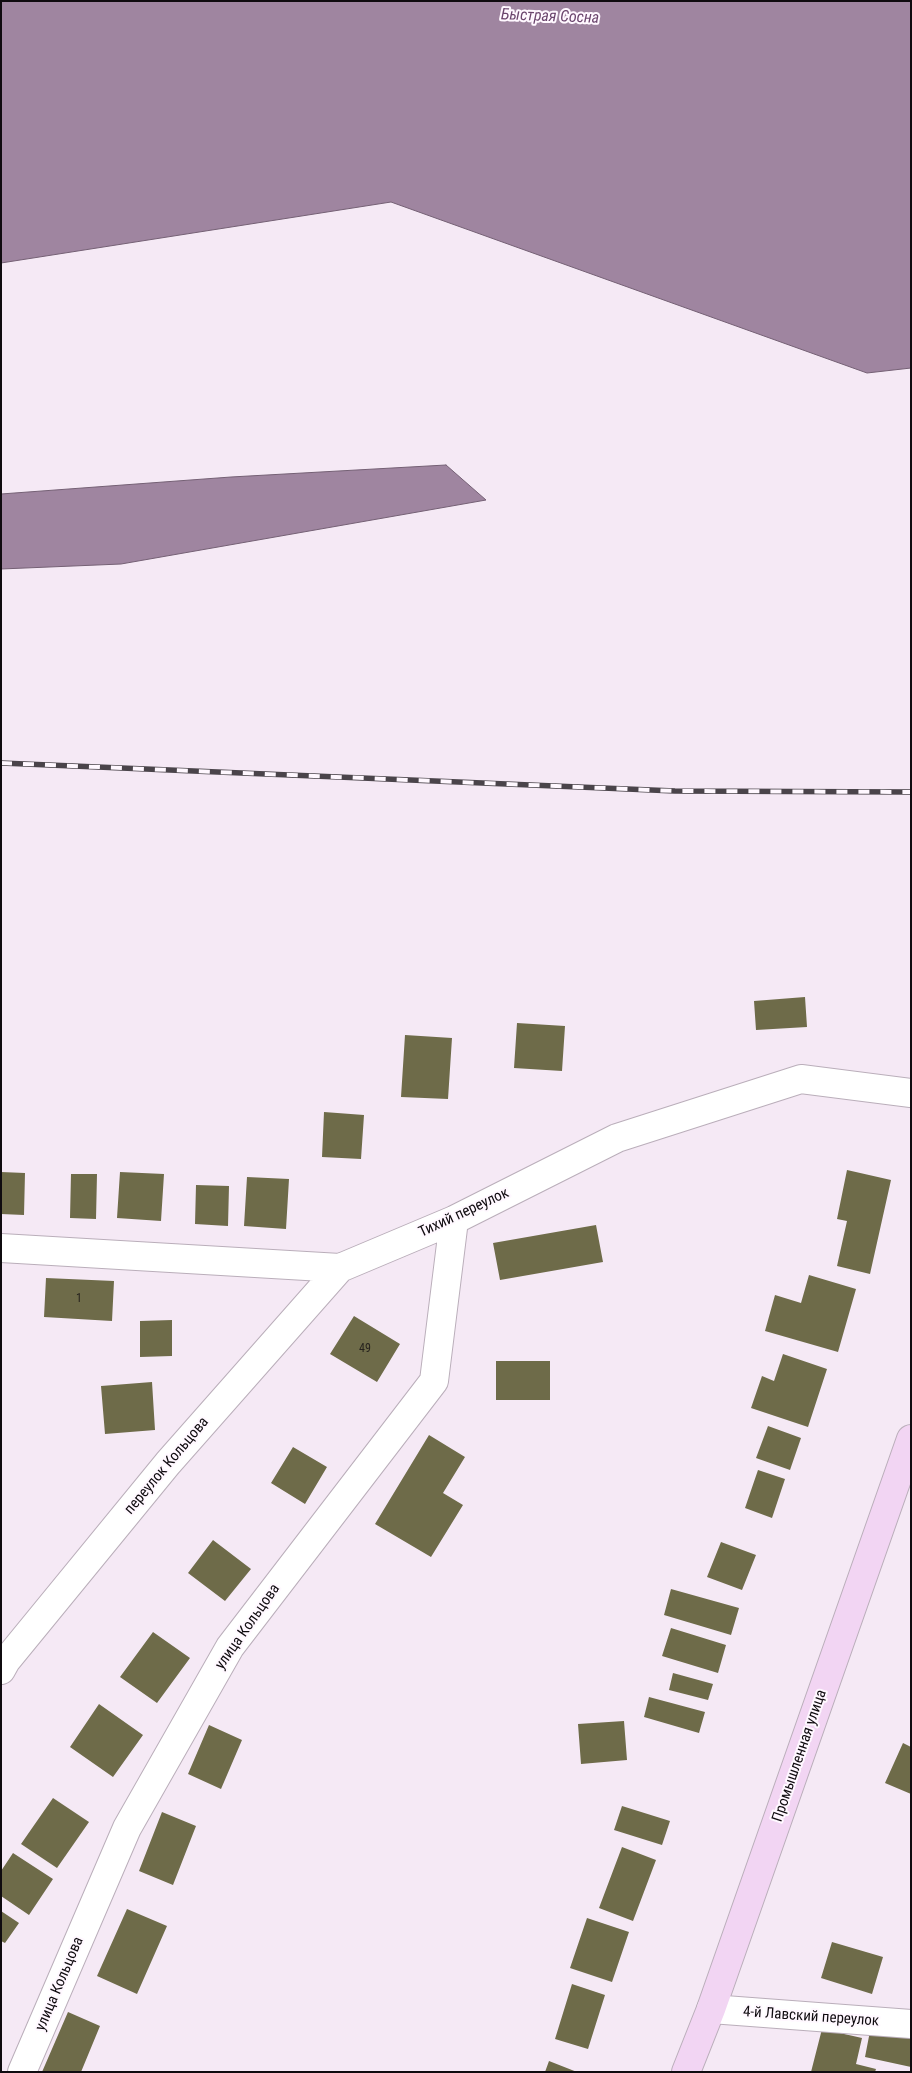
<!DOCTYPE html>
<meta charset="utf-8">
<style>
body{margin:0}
#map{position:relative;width:912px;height:2073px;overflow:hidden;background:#f5e9f5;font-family:"Roboto Condensed",sans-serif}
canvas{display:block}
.frame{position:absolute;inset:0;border:2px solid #0f0b0f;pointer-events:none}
</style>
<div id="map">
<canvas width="912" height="2073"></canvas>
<div class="frame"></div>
</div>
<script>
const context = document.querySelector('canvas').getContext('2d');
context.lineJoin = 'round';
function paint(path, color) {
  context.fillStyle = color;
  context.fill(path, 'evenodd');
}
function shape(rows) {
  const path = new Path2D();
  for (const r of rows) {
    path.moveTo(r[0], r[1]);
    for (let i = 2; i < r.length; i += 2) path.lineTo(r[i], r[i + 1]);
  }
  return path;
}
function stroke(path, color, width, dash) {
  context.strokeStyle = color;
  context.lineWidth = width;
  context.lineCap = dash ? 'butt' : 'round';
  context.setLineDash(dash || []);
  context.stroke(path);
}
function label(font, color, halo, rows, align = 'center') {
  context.font = font + ' "Roboto Condensed",sans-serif';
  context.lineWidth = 4;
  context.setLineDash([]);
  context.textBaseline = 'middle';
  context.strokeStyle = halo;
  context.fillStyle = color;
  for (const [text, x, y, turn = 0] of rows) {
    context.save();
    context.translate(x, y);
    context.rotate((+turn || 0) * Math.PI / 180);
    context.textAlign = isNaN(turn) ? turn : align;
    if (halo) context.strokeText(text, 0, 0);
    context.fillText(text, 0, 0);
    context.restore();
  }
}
const water = shape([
 [1,1,911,1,911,368,867,373,391,202,1,263,1,1],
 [446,465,486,500,121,564,1,569,1,494,231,477,446,465]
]);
paint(water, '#9f85a0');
stroke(water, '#746074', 1);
paint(shape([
 [805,997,807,1027,756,1030,754,1001],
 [517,1023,565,1026,562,1071,514,1068],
 [405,1035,452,1038,448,1099,401,1097],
 [324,1112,364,1115,361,1159,322,1157],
 [847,1170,891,1180,870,1274,837,1266,847,1221,837,1219],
 [1,1172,25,1173,24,1215,1,1214],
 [120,1172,164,1174,161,1221,117,1218],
 [71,1174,97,1174,96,1219,70,1218],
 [247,1177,289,1179,286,1229,244,1226],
 [196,1185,229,1186,228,1226,195,1224],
 [596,1225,603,1262,500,1280,493,1243],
 [809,1275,856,1289,838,1352,765,1331,775,1295,801,1303],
 [46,1278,114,1281,112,1321,44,1317],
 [354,1316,400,1344,377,1382,330,1354],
 [172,1320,172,1356,140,1357,140,1321],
 [783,1354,827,1369,808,1427,751,1408,762,1376,774,1381],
 [496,1361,550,1361,550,1400,496,1400],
 [152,1382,155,1430,105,1434,101,1386],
 [768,1426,801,1438,790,1470,756,1458],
 [429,1435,465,1457,443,1493,463,1505,431,1557,375,1524],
 [293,1447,327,1467,305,1504,271,1483],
 [758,1470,785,1479,772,1518,745,1508],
 [213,1540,251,1569,225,1601,188,1573],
 [721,1542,756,1555,742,1590,707,1577],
 [671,1589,739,1608,731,1635,664,1615],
 [671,1628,726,1645,718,1673,662,1656],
 [153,1632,190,1658,157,1703,120,1677],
 [673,1673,713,1684,708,1700,669,1690],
 [649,1697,705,1712,699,1733,644,1717],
 [99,1704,143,1735,113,1777,70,1747],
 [624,1721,627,1760,581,1764,578,1724],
 [209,1725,242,1740,221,1789,188,1774],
 [903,1743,911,1747,911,1794,885,1783],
 [53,1798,89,1822,57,1868,21,1844],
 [622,1806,670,1821,662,1845,614,1830],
 [162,1812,196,1826,173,1885,139,1871],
 [622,1847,656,1860,633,1921,599,1908],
 [13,1853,53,1879,29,1915,1,1896,1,1871],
 [127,1909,167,1926,137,1994,97,1976],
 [1,1911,19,1923,5,1943,1,1941],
 [587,1918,629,1932,612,1982,570,1968],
 [832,1942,883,1957,872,1994,821,1978],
 [572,1984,605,1995,588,2049,555,2039],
 [68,2012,100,2026,81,2072,42,2072],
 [871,2026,911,2035,911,2067,865,2057],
 [822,2029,862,2038,856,2064,876,2069,875,2072,811,2072],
 [549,2061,577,2072,545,2072]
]), '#6e6b49');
const street = shape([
 [1,1248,340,1268,454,1220,617,1138,801,1079,911,1093],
 [1,1670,6,1661,168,1463,340,1268],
 [711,2009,911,2024],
 [22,2072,127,1828,230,1647,434,1381,454,1220]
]);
const secondary = shape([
 [686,2072,711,2009,911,1439]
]);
stroke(street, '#baaeba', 30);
stroke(secondary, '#baaeba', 30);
stroke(street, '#fff', 28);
stroke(secondary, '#f2d5f3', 28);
const rail = shape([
 [1,763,675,791,911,792]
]);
stroke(rail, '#4a444a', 5.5);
stroke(rail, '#fff8ff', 4, [11]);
label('12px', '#27231e', null, [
 ["1",79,1299],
 ["49",365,1349]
]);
label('15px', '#0f0b0f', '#fff8ff', [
 ["Тихий переулок",464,1213,-25],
 ["переулок Кольцова",167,1466,-50],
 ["улица Кольцова",248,1627,-55],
 ["Промышленная улица",800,1756,-71],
 ["улица Кольцова",60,1984,-67],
 ["4-й Лавский переулок",811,2017,4]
]);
label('italic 16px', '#6b456d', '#fff8ff', [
 ["Быстрая Сосна",550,17,2]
]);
</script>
